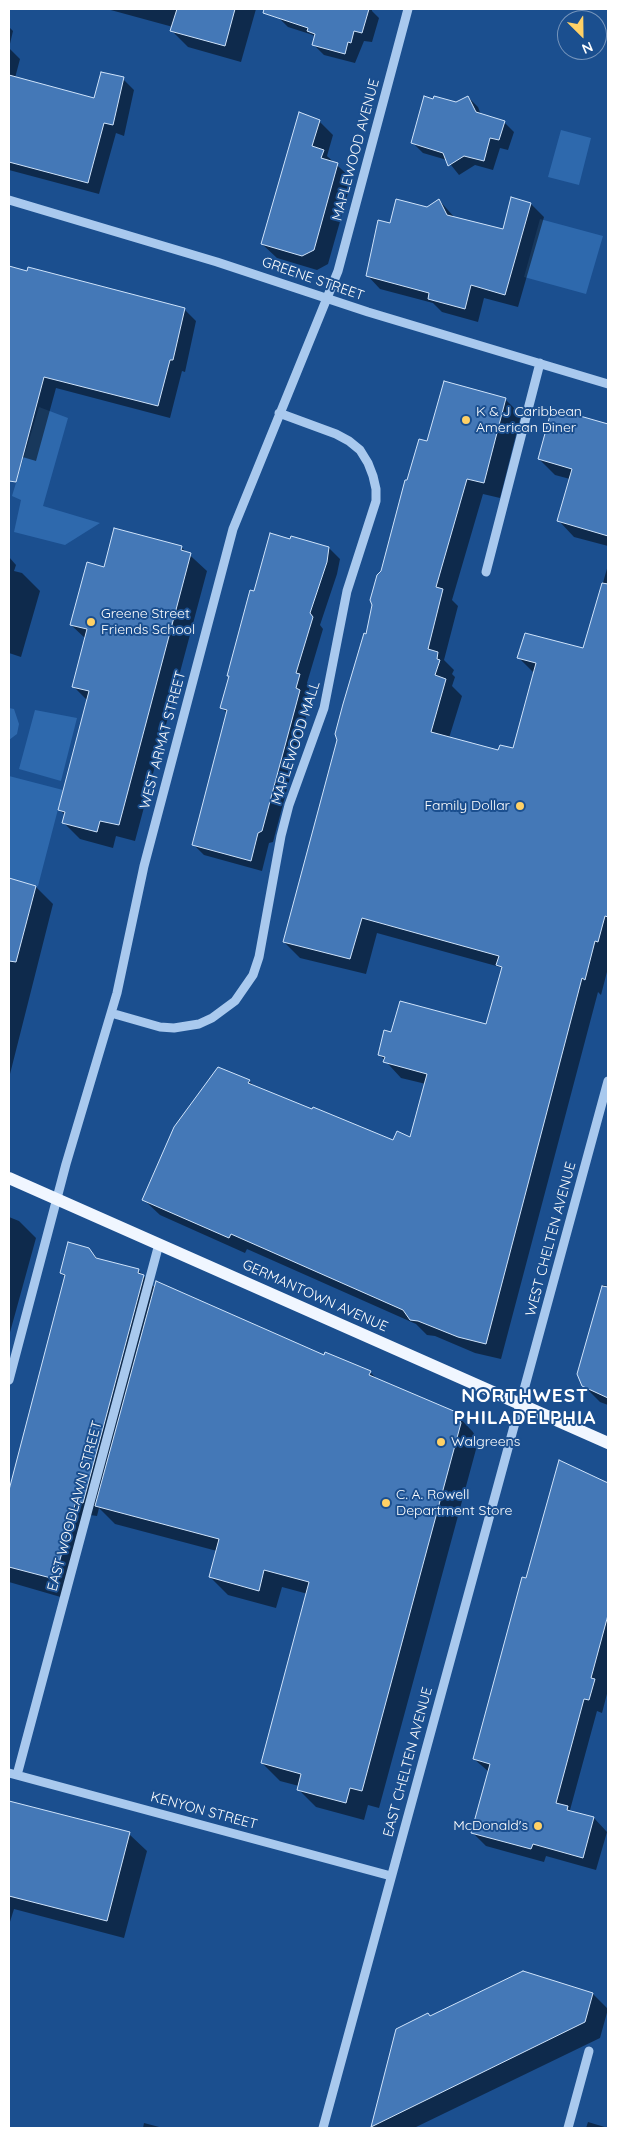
<!DOCTYPE html>
<style>
body{margin:0}
#map{position:relative;width:617px;height:2137px;overflow:hidden;background:#1b4f8f;font-family:Quicksand,sans-serif}
canvas{display:block}
.frame{position:absolute;inset:0;border:10px solid #fff;pointer-events:none}
.north{position:absolute;left:557px;top:10px;width:50px;height:50px;box-sizing:border-box;background:#1b4f8f;border:1px solid #7695bc;border-radius:50%;rotate:157deg;font-size:14px;font-weight:700;line-height:20px;text-align:center;color:#fff}
.north::after{content:'';display:block;margin:auto;width:18px;height:22px;background:#ffd166;clip-path:polygon(50% 0,100% 100%,50% 72%,0 100%)}
</style>
<div id="map">
<canvas width="617" height="2137"></canvas>
<div class="frame"></div>
<div class="north">N</div>
</div>
<script>
const context = document.querySelector('canvas').getContext('2d');
context.lineJoin = 'round';
function paint(path, color) {
  context.fillStyle = color;
  context.fill(path, 'evenodd');
}
function shape(rows) {
  const path = new Path2D();
  for (const r of rows) {
    path.moveTo(r[0], r[1]);
    for (let i = 2; i < r.length; i += 2) path.lineTo(r[i], r[i + 1]);
  }
  return path;
}
function stroke(path, color, width, dash) {
  context.strokeStyle = color;
  context.lineWidth = width;
  context.lineCap = dash ? 'butt' : 'round';
  context.setLineDash(dash || []);
  context.stroke(path);
}
function label(font, color, halo, rows, align = 'center') {
  context.font = font + ' Quicksand,sans-serif';
  context.lineWidth = 4;
  context.setLineDash([]);
  context.textBaseline = 'middle';
  context.strokeStyle = halo;
  context.fillStyle = color;
  for (const [text, x, y, turn = 0] of rows) {
    context.save();
    context.translate(x, y);
    context.rotate((+turn || 0) * Math.PI / 180);
    context.textAlign = isNaN(turn) ? turn : align;
    if (halo) context.strokeText(text, 0, 0);
    context.fillText(text, 0, 0);
    context.restore();
  }
}
paint(shape([
 [561,130,591,138,579,185,548,177],
 [540,219,603,236,586,294,524,277],
 [39,407,68,418,43,506,100,523,65,545,14,532,21,500,12,496],
 [9,708,14,709,19,724,17,734,9,740],
 [35,710,77,718,61,781,19,769],
 [9,776,63,790,38,886,9,879]
]), '#2e69ad');
paint(shape([
 [107,9,256,9,241,62,188,47,172,31,173,27],
 [280,9,372,9,372,11,379,18,372,42,364,41,355,63,324,55,314,45,316,38,313,35,288,27,278,17],
 [9,27,13,31,9,48,20,59,15,78,95,99,123,79,134,90,124,136,116,133,99,194,9,170],
 [468,97,478,107,481,115,504,122,514,132,508,150,500,148,493,170,475,165,459,175,447,160,423,153,413,143,456,104],
 [319,121,333,135,327,156,352,179,328,264,317,270,277,258,262,244],
 [439,200,455,218,504,230,531,204,544,217,518,307,484,298,478,322,442,312,433,303,380,289,367,275,391,225,427,209],
 [9,268,184,309,196,321,185,372,182,371,170,418,56,388,36,461,9,453],
 [505,399,521,415,500,498,483,494,452,600,458,606,444,660,454,670,452,674,455,677,452,686,462,696,449,738,499,751,513,750,534,673,519,658,584,650,608,565,608,968,601,995,598,992,501,1359,475,1353,435,1336,427,1335,416,1324,247,1249,245,1253,160,1215,144,1200,249,1081,255,1087,394,1142,411,1138,426,1084,401,1078,379,1054,392,1034,487,1026,502,969,500,967,377,933,366,974,300,958,284,942,367,636,382,571,408,482,428,442],
 [553,410,608,425,608,546,574,537,559,521,570,479,555,475,539,459],
 [181,547,207,571,135,841,116,836,113,848,80,839,63,822,65,815,59,809,88,701,74,687,86,639,71,625,105,568],
 [329,548,340,559,337,574,320,625,323,629,307,683,310,686,307,698,310,702,273,842,269,843,262,871,204,855,193,844,227,713,222,708,230,677,228,676,255,593],
 [9,557,16,565,14,571,22,573,40,591,21,657,9,653],
 [9,880,36,887,53,904,9,1078],
 [9,1217,19,1221,36,1238,9,1336],
 [88,1249,99,1260,138,1270,155,1288,324,1356,370,1372,378,1380,455,1413,473,1432,478,1442,379,1808,368,1805,364,1820,316,1807,298,1789,299,1786,280,1781,262,1763,308,1594,282,1587,276,1608,228,1595,210,1577,217,1551,115,1524,99,1508,97,1516,90,1515,64,1598,9,1582,9,1493,66,1278,61,1273],
 [603,1285,608,1286,608,1405,600,1402,583,1385,578,1374],
 [560,1462,608,1485,608,1690,602,1713,597,1711,570,1810,573,1813,594,1818,607,1832,596,1870,546,1856,544,1862,486,1846,472,1832,489,1772,474,1759],
 [9,1803,129,1834,147,1851,124,1938,14,1909,9,1925],
 [593,1994,608,2009,600,2038,414,2128,372,2128,397,2030,431,2017],
 [588,2122,608,2128,586,2128],
 [144,2123,163,2128,143,2128]
]), '#0007');
const building = shape([
 [177,9,235,9,225,46,170,31,177,9],
 [264,9,369,9,362,33,354,31,351,43,348,42,345,54,312,45,315,34,307,31,308,28,263,13,264,9],
 [101,72,124,77,113,125,104,123,88,183,9,162,9,75,94,98,101,72],
 [424,96,433,99,434,96,456,102,468,96,476,112,505,121,499,140,490,138,484,161,464,156,448,166,443,153,411,143,424,96],
 [299,112,320,120,312,146,324,150,321,158,338,163,314,250,302,256,261,244,299,112],
 [511,197,531,203,505,295,471,285,465,309,428,299,429,293,366,276,378,220,390,223,396,199,427,207,439,199,447,215,503,229,511,197],
 [9,266,27,271,28,267,185,308,173,360,170,360,158,406,44,377,16,482,9,481,9,266],
 [444,381,506,398,484,483,467,479,436,587,443,589,428,649,438,652,437,659,440,660,435,675,446,679,431,732,498,750,500,745,513,748,536,663,517,658,525,633,583,648,602,583,608,584,608,917,605,916,598,942,595,941,585,980,582,978,486,1344,458,1337,418,1321,410,1320,403,1310,231,1234,229,1238,142,1200,174,1127,218,1067,250,1080,248,1083,312,1109,313,1107,393,1140,397,1131,410,1137,427,1074,383,1062,385,1057,378,1055,384,1030,391,1032,400,1001,486,1024,502,967,496,965,499,956,362,918,350,959,283,942,337,740,335,734,343,704,364,633,366,634,372,605,370,600,372,593,377,575,381,571,405,480,407,480,419,439,427,441,444,381],
 [552,408,608,424,608,536,557,521,572,469,538,459,552,408],
 [114,528,182,546,181,550,191,553,119,825,100,821,97,832,62,823,65,812,58,810,89,691,72,687,87,629,70,625,87,562,104,567,114,528],
 [270,533,290,539,291,536,329,547,327,562,310,613,313,617,296,673,300,674,296,688,300,690,262,831,258,833,251,861,192,845,227,710,220,708,229,676,227,676,250,590,254,591,270,533],
 [9,878,36,886,16,962,9,961,9,878],
 [68,1242,89,1248,96,1258,139,1269,138,1273,144,1275,83,1503,76,1501,58,1567,55,1566,51,1578,9,1567,9,1490,65,1275,60,1273,68,1242],
 [156,1281,324,1355,325,1352,371,1371,369,1375,456,1412,461,1423,362,1791,350,1788,346,1803,297,1790,301,1774,261,1763,309,1582,264,1570,259,1591,209,1577,219,1539,95,1506,156,1281],
 [602,1286,608,1287,608,1398,582,1386,577,1374,602,1286],
 [559,1460,608,1483,608,1615,591,1678,595,1679,589,1700,584,1699,556,1803,568,1806,567,1810,594,1817,583,1858,533,1844,531,1849,471,1833,490,1764,473,1759,522,1577,526,1578,559,1460],
 [9,1801,130,1832,107,1921,9,1896,9,1801],
 [523,1971,593,1993,585,2022,371,2127,396,2029,428,2013,430,2016,523,1971]
]);
paint(building, '#4478b7');
stroke(building, '#cfe3fa', 1);
stroke(shape([
 [9,200,217,262,368,312,608,384],
 [486,572,540,363],
 [111,1013,160,1027,174,1028,199,1024,212,1018,235,1001,253,975,259,957,281,836,289,805,324,708,347,591,376,501,376,489,373,476,368,463,360,450,349,441,336,434,279,413],
 [9,1380,66,1164,117,993,144,866,233,529,338,271,408,9],
 [9,1773,391,1876],
 [17,1775,159,1244],
 [323,2128,608,1081],
 [568,2128,589,2051]
]), '#a9c9ee', 9);
stroke(shape([
 [9,1178,608,1443]
]), '#f0f6ff', 12);
for (const [x, y, r, color] of [
 [466,420,5,"#ffd166"],
 [91,622,5,"#ffd166"],
 [520,806,5,"#ffd166"],
 [441,1442,5,"#ffd166"],
 [386,1503,5,"#ffd166"],
 [538,1826,5,"#ffd166"]
]) {
  const dot = new Path2D();
  dot.arc(x, y, r, 0, 2 * Math.PI);
  context.fillStyle = color;
  context.fill(dot);
  stroke(dot, '#1b4f8f', 2);
}
label('14px', '#fff', '#1b4f8f', [
 ["MAPLEWOOD AVENUE",356,150,-75],
 ["GREENE STREET",313,279,19],
 ["WEST ARMAT STREET",163,740,-75],
 ["MAPLEWOOD MALL",296,743,-72],
 ["WEST CHELTEN AVENUE",551,1239,-75],
 ["GERMANTOWN AVENUE",315,1296,24],
 ["EAST WOODLAWN STREET",75,1506,-75],
 ["EAST CHELTEN AVENUE",408,1762,-75],
 ["KENYON STREET",204,1811,15]
]);
label('14px', '#fff', '#1b4f8f', [
 ["K & J Caribbean",476,412],
 ["American Diner",476,428],
 ["Greene Street",101,614],
 ["Friends School",101,630],
 ["Family Dollar",510,806,"right"],
 ["Walgreens",451,1442],
 ["C. A. Rowell",396,1495],
 ["Department Store",396,1511],
 ["McDonald's",528,1826,"right"]
], 'left');
context.letterSpacing = '1px';
label('bold 19px', '#fff', '#1b4f8f', [
 ["NORTHWEST",525,1396],
 ["PHILADELPHIA",525,1418]
]);
context.letterSpacing = '0px';
</script>
